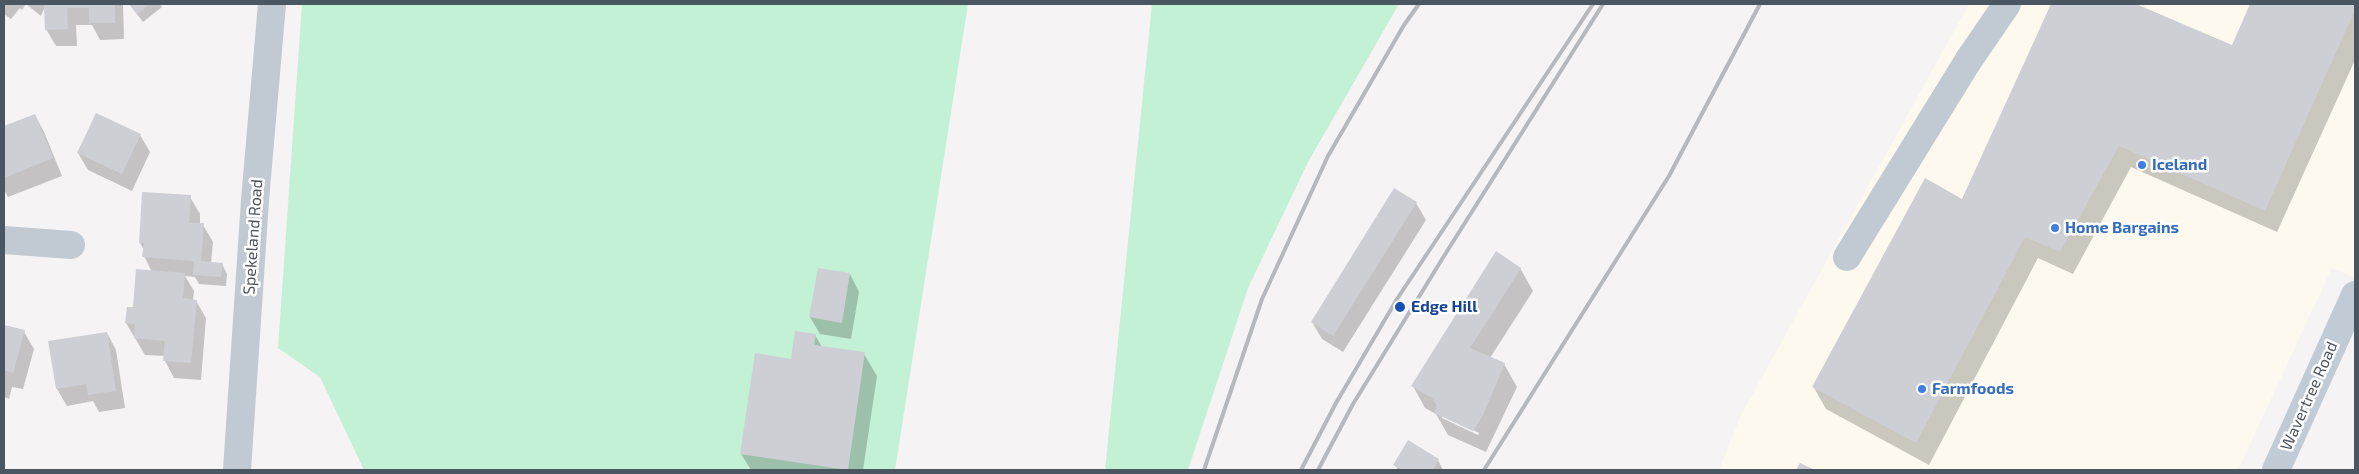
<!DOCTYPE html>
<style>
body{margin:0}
#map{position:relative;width:2359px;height:474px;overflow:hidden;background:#f5f3f3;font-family:"Exo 2",sans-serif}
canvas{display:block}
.frame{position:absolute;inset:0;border:5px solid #4a5661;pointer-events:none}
</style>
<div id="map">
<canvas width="2359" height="474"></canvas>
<div class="frame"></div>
</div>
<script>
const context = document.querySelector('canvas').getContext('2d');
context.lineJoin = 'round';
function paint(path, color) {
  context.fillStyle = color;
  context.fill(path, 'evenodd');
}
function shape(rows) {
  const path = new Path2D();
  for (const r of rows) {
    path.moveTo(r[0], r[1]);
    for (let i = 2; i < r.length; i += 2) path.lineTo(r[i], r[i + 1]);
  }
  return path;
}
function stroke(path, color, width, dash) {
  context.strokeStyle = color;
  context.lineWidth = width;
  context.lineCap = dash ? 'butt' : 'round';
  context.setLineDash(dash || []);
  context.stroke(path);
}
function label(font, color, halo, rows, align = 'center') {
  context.font = font + ' "Exo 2",sans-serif';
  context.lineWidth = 5;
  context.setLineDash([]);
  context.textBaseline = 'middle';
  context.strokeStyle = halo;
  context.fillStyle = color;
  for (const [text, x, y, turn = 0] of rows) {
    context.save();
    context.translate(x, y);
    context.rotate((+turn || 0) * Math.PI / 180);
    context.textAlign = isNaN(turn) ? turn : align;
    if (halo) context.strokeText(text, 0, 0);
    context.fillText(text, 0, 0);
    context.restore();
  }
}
paint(shape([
 [1969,4,2355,4,2355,278,2332,268,2238,470,1719,470,1741,415]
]), '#fdf9ef');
paint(shape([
 [302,4,968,4,895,470,364,470,320,377,278,348],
 [1152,4,1399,4,1308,162,1248,288,1188,470,1105,470]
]), '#c3f1d5');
paint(shape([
 [4,4,123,4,124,39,100,40,92,25,76,25,77,46,56,46,46,29,46,4,41,16,26,4,22,10,20,8,11,19,4,14],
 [129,4,160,4,162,7,143,22],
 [2052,4,2132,4,2233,47,2251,4,2355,4,2355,60,2277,232,2131,167,2073,274,2038,258,1929,465,1826,409,1813,386,1962,200],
 [35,115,44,132,62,176,8,197,4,190,4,128],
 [140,135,150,152,132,191,88,170,78,153],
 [1395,190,1416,203,1426,220,1343,352,1322,339,1312,322],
 [190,197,200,214,200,224,203,225,213,242,211,263,222,264,227,274,226,286,199,284,195,277,185,276,194,291,193,300,196,301,206,318,201,380,174,378,165,361,165,356,145,355,126,323,152,272,144,256,144,250,140,243],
 [1520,268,1533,291,1490,358,1504,364,1517,387,1486,452,1448,435,1436,414,1425,408,1413,386],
 [1442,415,1479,433,1478,435,1442,418],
 [850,274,859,292,851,339,820,334,810,317],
 [4,326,24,332,34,349,23,389,12,387,9,399,4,397],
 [107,333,116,350,125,408,99,412,93,401,67,406,57,389],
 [815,335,822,347,864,354,877,376,863,470,751,470,741,454,792,360],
 [1438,460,1443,470,1398,470,1395,465]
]), '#0003');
paint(shape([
 [44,4,115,4,115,23,89,23,89,8,67,8,68,29,45,30],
 [129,4,150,4,137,14],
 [2051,4,2136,4,2232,45,2250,4,2355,4,2355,10,2265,211,2119,146,2060,252,2025,237,1916,443,1812,387,1925,178,1962,199],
 [96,113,141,134,122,174,77,153],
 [35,114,53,158,4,178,4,126],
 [1394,188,1417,202,1333,336,1311,322],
 [142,192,191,195,189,223,204,223,201,261,223,263,221,277,193,275,194,261,142,257,144,243,139,243],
 [1496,251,1521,268,1470,348,1505,363,1483,415,1473,431,1434,413,1437,406,1432,398,1411,386],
 [818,268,850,273,842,323,809,317],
 [136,269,185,273,183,298,197,300,191,363,163,361,165,341,134,338,135,324,125,323,127,307,133,307],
 [4,325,25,330,13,373,4,370],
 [795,331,816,334,814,345,865,352,848,470,740,454,755,353,791,359],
 [107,332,116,391,88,395,86,384,56,389,48,341],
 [1408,440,1439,459,1433,470,1402,470,1393,465],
 [1800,463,1815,470,1796,470]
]), '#cdcfd5');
stroke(shape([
 [4,240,71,245],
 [1847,257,1968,61,2007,4],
 [237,470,255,200,272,4]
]), '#c1cad2', 28);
stroke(shape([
 [2276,470,2355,295]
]), '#c1cbd6', 28);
stroke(shape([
 [1204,470,1262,299,1328,156,1404,25,1419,4],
 [1301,470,1336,403,1397,299,1593,4],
 [1318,470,1353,404,1444,256,1603,4],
 [1484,470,1669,176,1760,4]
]), '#b5b8bd', 4);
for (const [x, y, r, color] of [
 [2142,165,5,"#3f7fe0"],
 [2055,228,5,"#3f7fe0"],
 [1400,307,6,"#1a4fb4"],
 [1922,389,5,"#3f7fe0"]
]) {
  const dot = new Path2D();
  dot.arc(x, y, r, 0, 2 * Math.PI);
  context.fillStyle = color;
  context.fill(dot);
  stroke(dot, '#fff', 2);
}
label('bold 16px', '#366cbe', '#fff', [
 ["Iceland",2152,165],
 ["Home Bargains",2065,228],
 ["Farmfoods",1932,389]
], 'left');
label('16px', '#4a5661', '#fff', [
 ["Spekeland Road",253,237,-86],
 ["Wavertree Road",2309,396,-66]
]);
label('bold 16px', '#164399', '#fff', [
 ["Edge Hill",1411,307]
], 'left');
</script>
